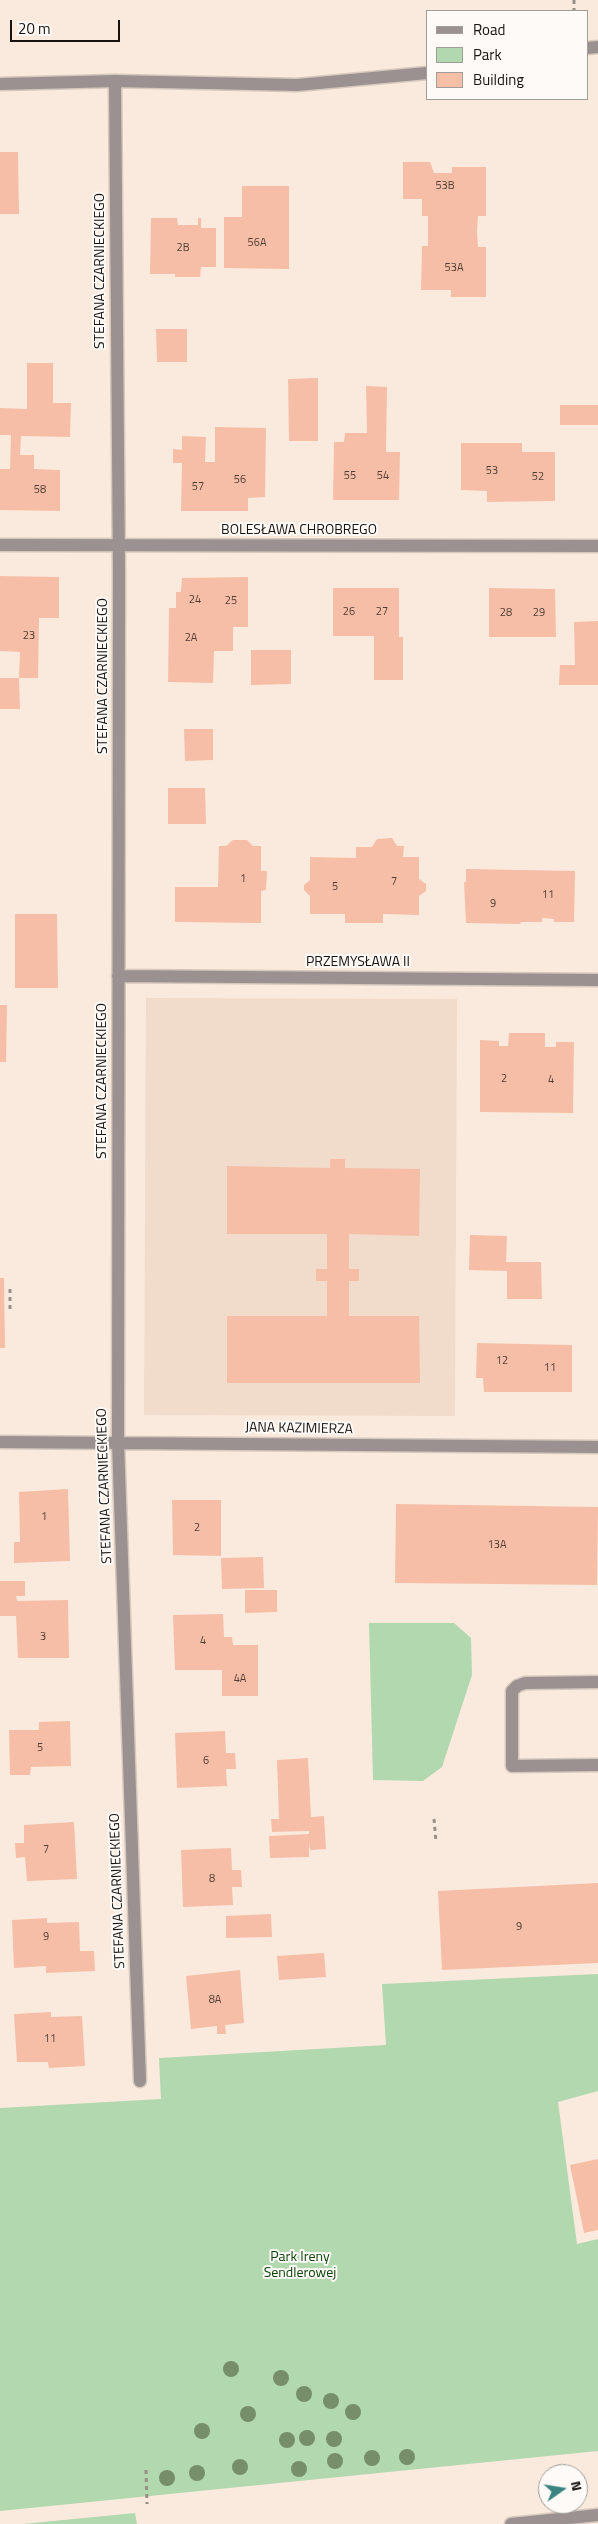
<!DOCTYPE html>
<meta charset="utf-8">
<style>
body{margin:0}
#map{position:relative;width:598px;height:2524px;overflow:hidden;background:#faeade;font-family:"Titillium Web",sans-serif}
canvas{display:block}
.legend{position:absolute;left:426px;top:10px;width:162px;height:90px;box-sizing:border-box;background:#fdfaf7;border:1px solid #a19e9a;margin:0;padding:6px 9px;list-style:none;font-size:15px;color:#18130f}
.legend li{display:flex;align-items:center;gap:10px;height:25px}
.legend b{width:25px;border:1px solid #a19e9a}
.north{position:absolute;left:538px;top:2464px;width:50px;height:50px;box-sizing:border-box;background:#fdfaf7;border:1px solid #a19e9a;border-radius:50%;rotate:77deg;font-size:14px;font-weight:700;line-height:20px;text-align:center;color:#18130f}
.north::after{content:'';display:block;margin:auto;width:18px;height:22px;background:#3c8481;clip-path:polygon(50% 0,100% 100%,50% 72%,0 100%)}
.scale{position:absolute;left:10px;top:20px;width:110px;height:22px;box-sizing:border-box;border:2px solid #18130f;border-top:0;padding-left:6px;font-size:15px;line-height:18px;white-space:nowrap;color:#18130f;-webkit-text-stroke:4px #fdfaf7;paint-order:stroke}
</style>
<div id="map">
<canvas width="598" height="2524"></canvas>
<ul class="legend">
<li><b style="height:6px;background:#9a9190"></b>Road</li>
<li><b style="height:14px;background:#b1d8ae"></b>Park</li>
<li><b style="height:14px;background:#f6bea6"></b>Building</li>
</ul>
<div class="north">N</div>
<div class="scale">20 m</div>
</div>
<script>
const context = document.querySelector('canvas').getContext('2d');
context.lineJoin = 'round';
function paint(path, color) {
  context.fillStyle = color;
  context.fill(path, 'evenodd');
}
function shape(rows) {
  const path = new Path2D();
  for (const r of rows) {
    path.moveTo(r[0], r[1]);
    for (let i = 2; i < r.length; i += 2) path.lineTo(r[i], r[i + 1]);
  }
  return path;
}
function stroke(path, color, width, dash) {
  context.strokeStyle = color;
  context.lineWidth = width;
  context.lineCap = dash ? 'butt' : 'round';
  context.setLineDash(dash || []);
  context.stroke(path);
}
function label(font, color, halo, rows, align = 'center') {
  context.font = font + ' "Titillium Web",sans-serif';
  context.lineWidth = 4;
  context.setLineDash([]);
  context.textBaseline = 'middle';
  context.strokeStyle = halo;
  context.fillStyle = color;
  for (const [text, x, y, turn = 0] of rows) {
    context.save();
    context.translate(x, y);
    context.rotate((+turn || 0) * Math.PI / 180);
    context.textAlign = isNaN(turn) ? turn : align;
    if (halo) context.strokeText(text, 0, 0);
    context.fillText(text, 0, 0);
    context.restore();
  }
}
paint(shape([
 [146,998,457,999,455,1416,144,1415]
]), '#f1dbca');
paint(shape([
 [369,1623,454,1623,471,1638,472,1675,442,1767,423,1781,373,1780],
 [598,1974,598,2091,558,2102,577,2244,598,2239,598,2451,0,2511,0,2108,161,2099,159,2058,386,2045,382,1984],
 [135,2513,137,2524,23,2524]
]), '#b1d8ae');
paint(shape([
 [0,152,18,152,19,214,0,214],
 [403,162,430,162,434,173,452,173,452,167,486,167,486,216,478,216,477,232,478,247,486,247,486,297,451,297,451,290,421,290,422,246,428,246,428,216,422,216,422,199,403,199],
 [242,186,289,186,289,269,224,268,224,217,242,217],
 [151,218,177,218,178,225,198,225,198,218,201,218,201,228,216,228,216,267,201,267,200,277,175,277,175,274,150,274],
 [156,329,187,329,187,362,157,362],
 [27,363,53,363,53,403,71,403,70,437,21,436,20,455,34,455,34,469,60,470,60,511,0,510,0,469,10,469,11,435,0,435,0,408,27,409],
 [318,378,318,441,289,441,288,379],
 [366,386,387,387,386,452,400,452,399,500,333,500,334,442,344,442,345,433,367,433],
 [560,405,598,405,598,425,560,425],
 [215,427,266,428,265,497,248,498,248,511,181,511,182,463,173,463,173,449,182,450,182,436,206,437,205,462,215,462],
 [461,443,522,443,522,452,555,452,555,501,487,502,487,491,461,490],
 [0,576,59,577,59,618,39,618,38,678,19,678,20,652,0,651],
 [248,577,248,627,233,627,233,651,214,651,213,683,168,682,169,608,176,608,176,592,181,592,182,578],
 [333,588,399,588,399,637,403,637,403,680,374,680,374,636,333,636],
 [489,588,555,589,556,637,489,637],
 [598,621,598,685,559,685,560,665,575,665,574,622],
 [251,650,291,650,291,684,251,685],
 [0,678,19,678,20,709,0,709],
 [184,729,213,729,213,760,185,761],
 [168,788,205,788,206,824,168,824],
 [392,838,397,846,404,846,403,857,419,857,419,879,426,884,426,891,419,896,419,915,383,914,383,923,345,923,345,914,310,914,310,896,304,890,304,885,310,880,310,857,356,858,356,847,372,847,377,839],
 [233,840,247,840,253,846,261,846,261,871,267,871,266,890,261,891,261,923,175,922,175,887,218,887,219,846,226,846],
 [466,869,575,871,574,922,554,922,554,919,542,918,542,922,520,922,521,924,466,923,464,882,466,882],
 [15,914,57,914,58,988,15,988],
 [0,1005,7,1005,6,1062,0,1062],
 [509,1033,545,1033,545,1047,556,1047,556,1042,574,1042,573,1113,480,1112,480,1040,499,1041,499,1046,508,1046],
 [330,1159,345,1159,345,1168,420,1169,419,1236,349,1234,349,1269,359,1269,359,1281,349,1281,349,1316,419,1316,420,1383,227,1383,227,1316,327,1316,327,1281,316,1281,316,1269,327,1269,327,1234,227,1234,227,1166,330,1168],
 [470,1235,507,1236,506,1262,541,1262,542,1299,507,1299,507,1271,469,1270],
 [0,1278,4,1278,5,1348,0,1348],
 [477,1343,572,1345,572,1392,484,1392,483,1378,476,1378],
 [68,1489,70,1561,14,1563,14,1542,20,1542,19,1492],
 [172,1500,221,1500,221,1556,173,1555],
 [396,1504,598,1507,597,1585,395,1583],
 [263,1557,264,1588,222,1589,221,1558],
 [0,1581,25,1581,25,1596,16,1596,17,1601,68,1600,69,1658,18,1658,16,1616,0,1616],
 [245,1590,277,1590,277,1612,245,1613],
 [223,1614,224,1637,232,1637,233,1645,258,1645,258,1696,222,1696,222,1670,175,1670,173,1615],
 [70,1721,71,1766,31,1767,30,1775,10,1775,9,1730,39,1730,39,1722],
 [225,1731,226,1753,235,1753,236,1769,226,1769,227,1786,177,1788,175,1733],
 [308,1758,311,1817,324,1816,326,1849,310,1850,309,1842,309,1857,270,1858,269,1836,309,1834,309,1831,272,1832,271,1819,279,1819,277,1760],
 [74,1822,77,1879,27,1881,25,1857,16,1858,15,1843,24,1843,24,1825],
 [231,1848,232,1870,241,1870,242,1887,232,1887,233,1905,183,1907,181,1850],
 [598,1883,598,1963,442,1970,438,1891],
 [271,1914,272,1937,226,1938,226,1916],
 [47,1918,47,1923,79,1922,80,1951,94,1951,95,1971,46,1973,46,1966,14,1968,12,1920],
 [324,1953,326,1977,279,1980,277,1956],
 [240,1970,244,2023,225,2025,226,2034,217,2034,217,2026,191,2029,186,1976],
 [51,2012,51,2017,82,2016,85,2066,49,2068,48,2062,17,2062,14,2014],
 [598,2159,598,2230,584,2233,570,2165]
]), '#f6bea6');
const lane = shape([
 [587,48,598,47],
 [0,84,115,81,297,85,427,73]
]);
const street = shape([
 [115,81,119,572,118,1442,140,2081],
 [0,545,598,546],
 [118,976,598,980],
 [0,1442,598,1447],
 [598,1682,525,1683,517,1686,512,1691,512,1766,598,1765],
 [511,2524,598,2515]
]);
stroke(lane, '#d6c8bd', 15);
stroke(street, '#d6c8bd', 15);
stroke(shape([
 [574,0,574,11],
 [10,1289,10,1310],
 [434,1819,436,1842],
 [146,2470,147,2504]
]), '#9a8f86', 3, [4, 4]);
stroke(lane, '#9a9190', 12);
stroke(street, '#9a9190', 12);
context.fillStyle = '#768e69';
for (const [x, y] of [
 [231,2369],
 [281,2378],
 [304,2394],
 [331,2401],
 [353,2412],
 [248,2414],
 [202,2431],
 [307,2438],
 [334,2439],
 [287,2440],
 [407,2457],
 [372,2458],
 [335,2461],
 [240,2467],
 [299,2469],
 [197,2473],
 [167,2478]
]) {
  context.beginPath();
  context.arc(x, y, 8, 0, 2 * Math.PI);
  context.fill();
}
label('11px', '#503e35', null, [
 ["53B",445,186],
 ["56A",257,243],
 ["2B",183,248],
 ["53A",454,268],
 ["53",492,471],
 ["55",350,476],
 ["54",383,476],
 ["52",538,477],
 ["56",240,480],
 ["57",198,487],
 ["58",40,490],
 ["24",195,600],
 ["25",231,601],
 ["26",349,612],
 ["27",382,612],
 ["28",506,613],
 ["29",539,613],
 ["23",29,636],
 ["2A",191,638],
 ["1",243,879],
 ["7",394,882],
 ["5",335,887],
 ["11",548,895],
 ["9",493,904],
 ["2",504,1079],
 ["4",551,1080],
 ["12",502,1361],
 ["11",550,1368],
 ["1",44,1517],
 ["2",197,1528],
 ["13A",497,1545],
 ["3",43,1637],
 ["4",203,1641],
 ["4A",240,1679],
 ["5",40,1748],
 ["6",206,1761],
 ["7",46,1850],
 ["8",212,1879],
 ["9",519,1927],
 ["9",46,1937],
 ["8A",215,2000],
 ["11",50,2039]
]);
label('14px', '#18130f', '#fdfaf7', [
 ["STEFANA CZARNIECKIEGO",101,271,-90],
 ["BOLESŁAWA CHROBREGO",299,531],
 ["STEFANA CZARNIECKIEGO",104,676,-90],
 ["PRZEMYSŁAWA II",358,963],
 ["STEFANA CZARNIECKIEGO",103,1081,-90],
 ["JANA KAZIMIERZA",299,1429,1],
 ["STEFANA CZARNIECKIEGO",105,1486,-92],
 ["STEFANA CZARNIECKIEGO",118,1891,-92]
]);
label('14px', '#0a430a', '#fdfaf7', [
 ["Park Ireny",300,2258],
 ["Sendlerowej",300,2274]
]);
</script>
